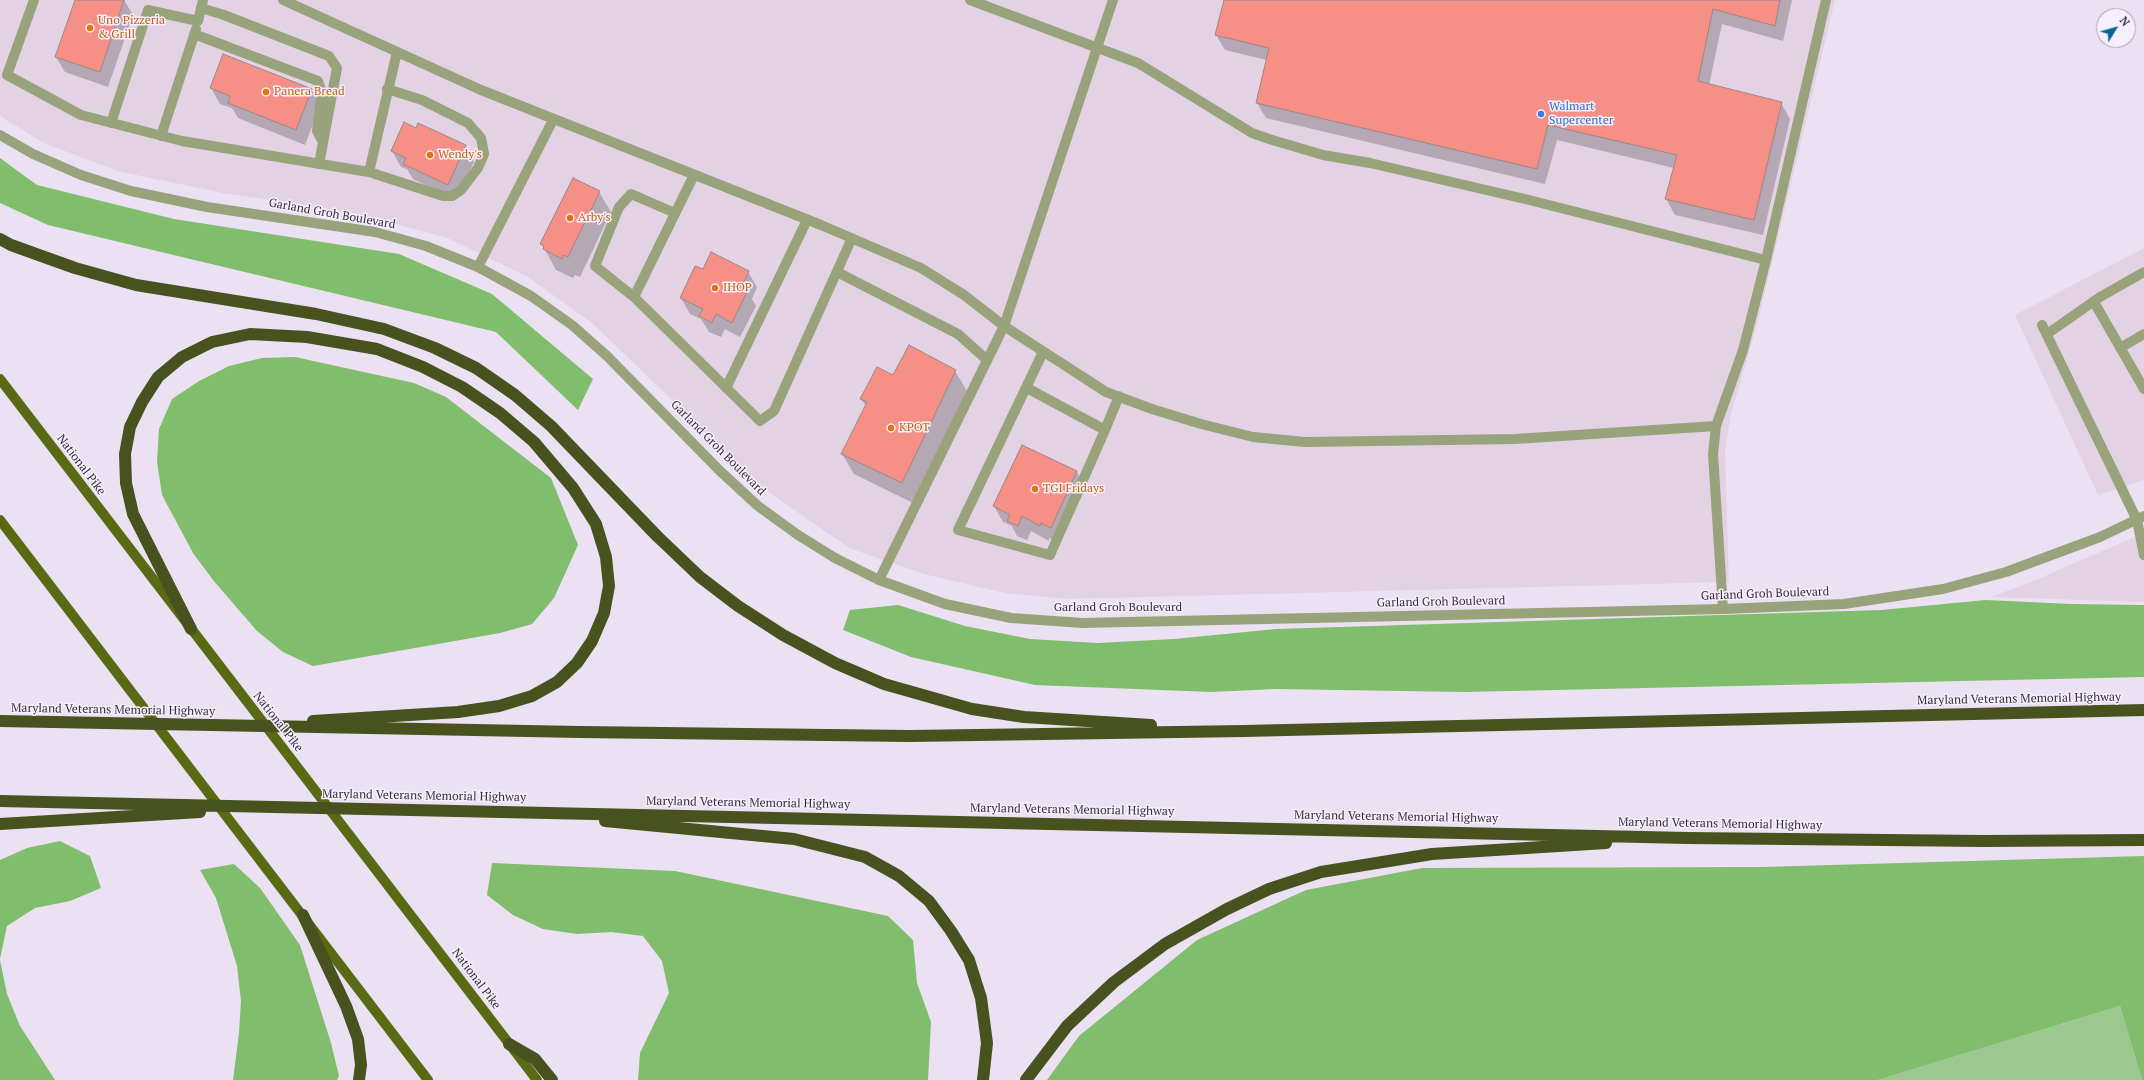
<!DOCTYPE html>
<style>
body{margin:0}
#map{position:relative;width:2144px;height:1080px;overflow:hidden;background:#ebe1f3;font-family:"PT Serif",serif}
canvas{display:block}
.north{position:absolute;left:2096px;top:8px;width:40px;height:40px;box-sizing:border-box;background:#f7effd;border:1px solid #a9a2ad;border-radius:50%;rotate:53deg;font-size:11px;font-weight:700;line-height:16px;text-align:center;color:#332f36}
.north::after{content:'';display:block;margin:auto;width:14px;height:18px;background:#026796;clip-path:polygon(50% 0,100% 100%,50% 72%,0 100%)}
</style>
<div id="map">
<canvas width="2144" height="1080"></canvas>
<div class="north">N</div>
</div>
<script>
const context = document.querySelector('canvas').getContext('2d');
context.lineJoin = 'round';
function paint(path, color) {
  context.fillStyle = color;
  context.fill(path, 'evenodd');
}
function shape(rows) {
  const path = new Path2D();
  for (const r of rows) {
    path.moveTo(r[0], r[1]);
    for (let i = 2; i < r.length; i += 2) path.lineTo(r[i], r[i + 1]);
  }
  return path;
}
function stroke(path, color, width, dash) {
  context.strokeStyle = color;
  context.lineWidth = width;
  context.lineCap = dash ? 'butt' : 'round';
  context.setLineDash(dash || []);
  context.stroke(path);
}
function label(font, color, halo, rows, align = 'center') {
  context.font = font + ' "PT Serif",serif';
  context.lineWidth = 3;
  context.setLineDash([]);
  context.textBaseline = 'middle';
  context.strokeStyle = halo;
  context.fillStyle = color;
  for (const [text, x, y, turn = 0] of rows) {
    context.save();
    context.translate(x, y);
    context.rotate((+turn || 0) * Math.PI / 180);
    context.textAlign = isNaN(turn) ? turn : align;
    if (halo) context.strokeText(text, 0, 0);
    context.fillText(text, 0, 0);
    context.restore();
  }
}
paint(shape([
 [0,0,1835,0,1757,325,1731,414,1725,451,1729,582,1067,599,1005,593,924,574,849,548,767,491,592,323,528,277,447,238,355,213,223,193,117,171,44,143,0,116],
 [2144,248,2144,480,2098,495,2015,315],
 [2144,533,2144,602,1991,597,2031,582]
]), '#e2d2e3');
paint(shape([
 [2120,1006,2142,1080,1878,1080]
]), '#9cc78f');
paint(shape([
 [0,158,37,185,174,219,399,254,492,294,593,379,578,410,496,332,48,225,0,203],
 [295,357,414,383,446,397,551,478,578,545,554,598,532,624,500,633,313,666,283,652,257,631,213,580,193,553,162,495,157,462,159,429,172,399,199,381,229,366,262,358],
 [1986,600,2071,604,2144,605,2144,677,1465,692,1275,689,1211,692,1035,685,911,657,843,630,850,610,898,605,965,626,1030,639,1098,643,1174,639,1276,629,1881,610],
 [60,841,90,856,101,888,70,901,35,908,7,926,0,959,0,860,27,848],
 [2144,856,2144,1080,2142,1080,2120,1006,1878,1080,1047,1080,1079,1036,1197,940,1306,890,1422,868,1762,867],
 [492,863,675,871,888,916,913,940,917,983,931,1022,928,1080,638,1080,640,1053,669,993,662,961,643,936,611,932,577,934,543,929,513,915,487,895],
 [234,864,260,888,300,945,331,1043,339,1076,337,1080,233,1080,239,1033,241,1001,237,966,216,898,200,870],
 [0,960,7,994,20,1026,55,1080,0,1080]
]), '#80bd6d');
paint(shape([
 [76,0,124,0,133,15,108,87,65,72,56,57],
 [1225,0,1792,0,1783,41,1722,24,1709,85,1781,103,1790,119,1763,235,1675,215,1666,199,1674,168,1557,140,1545,184,1266,118,1257,103,1267,60,1225,50,1216,35],
 [211,88,311,89,320,105,305,145,238,118,232,108,220,104],
 [416,129,465,146,474,162,456,200,413,179,407,169,401,167,392,151],
 [599,192,611,212,580,277,575,275,573,278,556,270,542,244],
 [703,271,748,272,757,287,752,299,756,306,740,337,725,329,721,337,709,332,701,319,690,314,681,298],
 [955,371,967,391,913,503,854,474,842,454,866,406,861,399,893,376],
 [1022,446,1077,472,1086,487,1060,543,1049,538,1049,541,1031,531,1027,540,1017,536,1012,526,1003,522,994,506]
]), '#0003');
const building = shape([
 [75,0,124,0,100,72,55,57,75,0],
 [1224,0,1780,0,1775,26,1713,9,1698,81,1782,102,1754,220,1665,199,1677,155,1548,125,1537,169,1256,103,1269,48,1215,35,1224,0],
 [223,54,312,89,296,130,228,103,230,96,210,88,223,54],
 [404,122,416,128,418,123,466,145,448,185,403,164,406,158,391,151,404,122],
 [573,178,600,191,568,257,563,255,562,259,543,249,544,246,540,244,573,178],
 [711,252,749,271,742,287,748,290,732,323,716,314,712,323,699,316,703,309,680,298,695,266,703,269,711,252],
 [909,345,956,370,902,483,841,454,867,402,860,399,877,367,893,375,909,345],
 [1022,445,1077,471,1051,528,1041,523,1040,526,1022,516,1018,526,1007,521,1010,515,993,506,1022,445]
]);
paint(building, '#f68f85');
stroke(building, '#9d8886', 1);
stroke(shape([
 [34,0,7,75,81,115,182,141,369,172,443,196,452,196,461,190,478,168,484,154,481,138,468,123,422,100,387,89],
 [283,0,481,90,821,225,921,268,964,295,1004,326,1106,392,1152,409,1201,424,1253,437,1305,442,1515,439,1716,426],
 [970,0,1138,63,1252,133,1269,139,1323,155,1370,163,1525,199,1766,260,1743,350,1716,426,1713,454,1723,609],
 [201,8,224,15,329,56,337,68,319,164],
 [194,34,318,81,322,93,317,131,323,142],
 [111,123,148,10,198,21,203,0],
 [161,136,196,29],
 [369,172,397,52],
 [694,175,634,297,760,421,774,411,852,238],
 [1766,260,1826,0],
 [478,267,553,120],
 [837,272,958,334,987,360],
 [634,297,595,266,619,207,631,194,675,213],
 [2094,302,2144,389],
 [2042,325,2137,520,2144,555],
 [2047,334,2100,297,2144,272],
 [2120,348,2144,334],
 [726,388,807,220],
 [1027,388,1105,430,1050,555,958,530,1043,352],
 [1105,430,1119,396],
 [879,580,1004,326,1113,0]
]), '#98a37b', 10);
stroke(shape([
 [0,135,33,154,81,175,131,191,207,207,375,232,426,246,478,267,531,296,572,325,607,356,720,471,758,506,798,535,835,558,879,580,945,604,1011,618,1083,623,1723,609,1844,604,1943,589,2006,572,2100,537,2144,516]
]), '#98a37b', 10);
stroke(shape([
 [0,379,537,1080],
 [0,520,428,1080]
]), '#5a6913', 10);
stroke(shape([
 [0,239,11,245,75,268,136,285,316,314,384,329,435,348,476,368,515,395,551,426,657,536,700,577,738,606,783,635,835,663,884,684,972,709,1024,717,1151,725],
 [191,629,133,514,126,483,125,454,130,427,142,402,158,377,182,357,212,342,250,334,307,337,377,349,423,367,462,387,500,413,534,442,573,488,596,524,606,557,609,586,604,613,592,641,577,663,557,682,532,696,499,706,458,712,313,721],
 [0,721,580,732,910,736,1244,731,2144,710],
 [0,801,1688,838,1984,841,2144,840],
 [605,821,794,839,865,857,899,876,929,901,951,931,969,960,981,998,987,1043,983,1080],
 [0,824,200,812],
 [303,915,346,1006,358,1039,361,1065,359,1080],
 [509,1044,535,1059,552,1080],
 [1026,1080,1067,1026,1114,982,1165,944,1227,909,1269,889,1321,872,1432,854,1606,843]
]), '#47521e', 12);
for (const [x, y, r, color] of [
 [90,28,4,"#e8710a"],
 [266,92,4,"#e8710a"],
 [1541,114,4,"#3f7fe0"],
 [430,155,4,"#e8710a"],
 [570,218,4,"#e8710a"],
 [715,288,4,"#e8710a"],
 [891,428,4,"#e8710a"],
 [1035,489,4,"#e8710a"]
]) {
  const dot = new Path2D();
  dot.arc(x, y, r, 0, 2 * Math.PI);
  context.fillStyle = color;
  context.fill(dot);
  stroke(dot, '#f7effd', 1.5);
}
label('12px', '#c56008', '#f7effd', [
 ["Uno Pizzeria",98,21],
 ["& Grill",98,35],
 ["Panera Bread",274,92],
 ["Wendy's",438,155],
 ["Arby's",578,218],
 ["IHOP",723,288],
 ["KPOT",899,428],
 ["TGI Fridays",1043,489]
], 'left');
label('12px', '#366cbe', '#f7effd', [
 ["Walmart",1549,107],
 ["Supercenter",1549,121]
], 'left');
label('12px', '#332f36', '#f7effd', [
 ["Garland Groh Boulevard",332,214,10],
 ["Garland Groh Boulevard",718,448,45],
 ["National Pike",81,465,53],
 ["Garland Groh Boulevard",1765,594,-2],
 ["Garland Groh Boulevard",1441,602,-1],
 ["Garland Groh Boulevard",1118,608],
 ["Maryland Veterans Memorial Highway",2019,699,-1],
 ["Maryland Veterans Memorial Highway",113,710,1],
 ["National Pike",278,722,52],
 ["Maryland Veterans Memorial Highway",424,796,1],
 ["Maryland Veterans Memorial Highway",748,803,1],
 ["Maryland Veterans Memorial Highway",1072,810,1],
 ["Maryland Veterans Memorial Highway",1396,817,1],
 ["Maryland Veterans Memorial Highway",1720,824,1],
 ["National Pike",476,979,53]
]);
</script>
